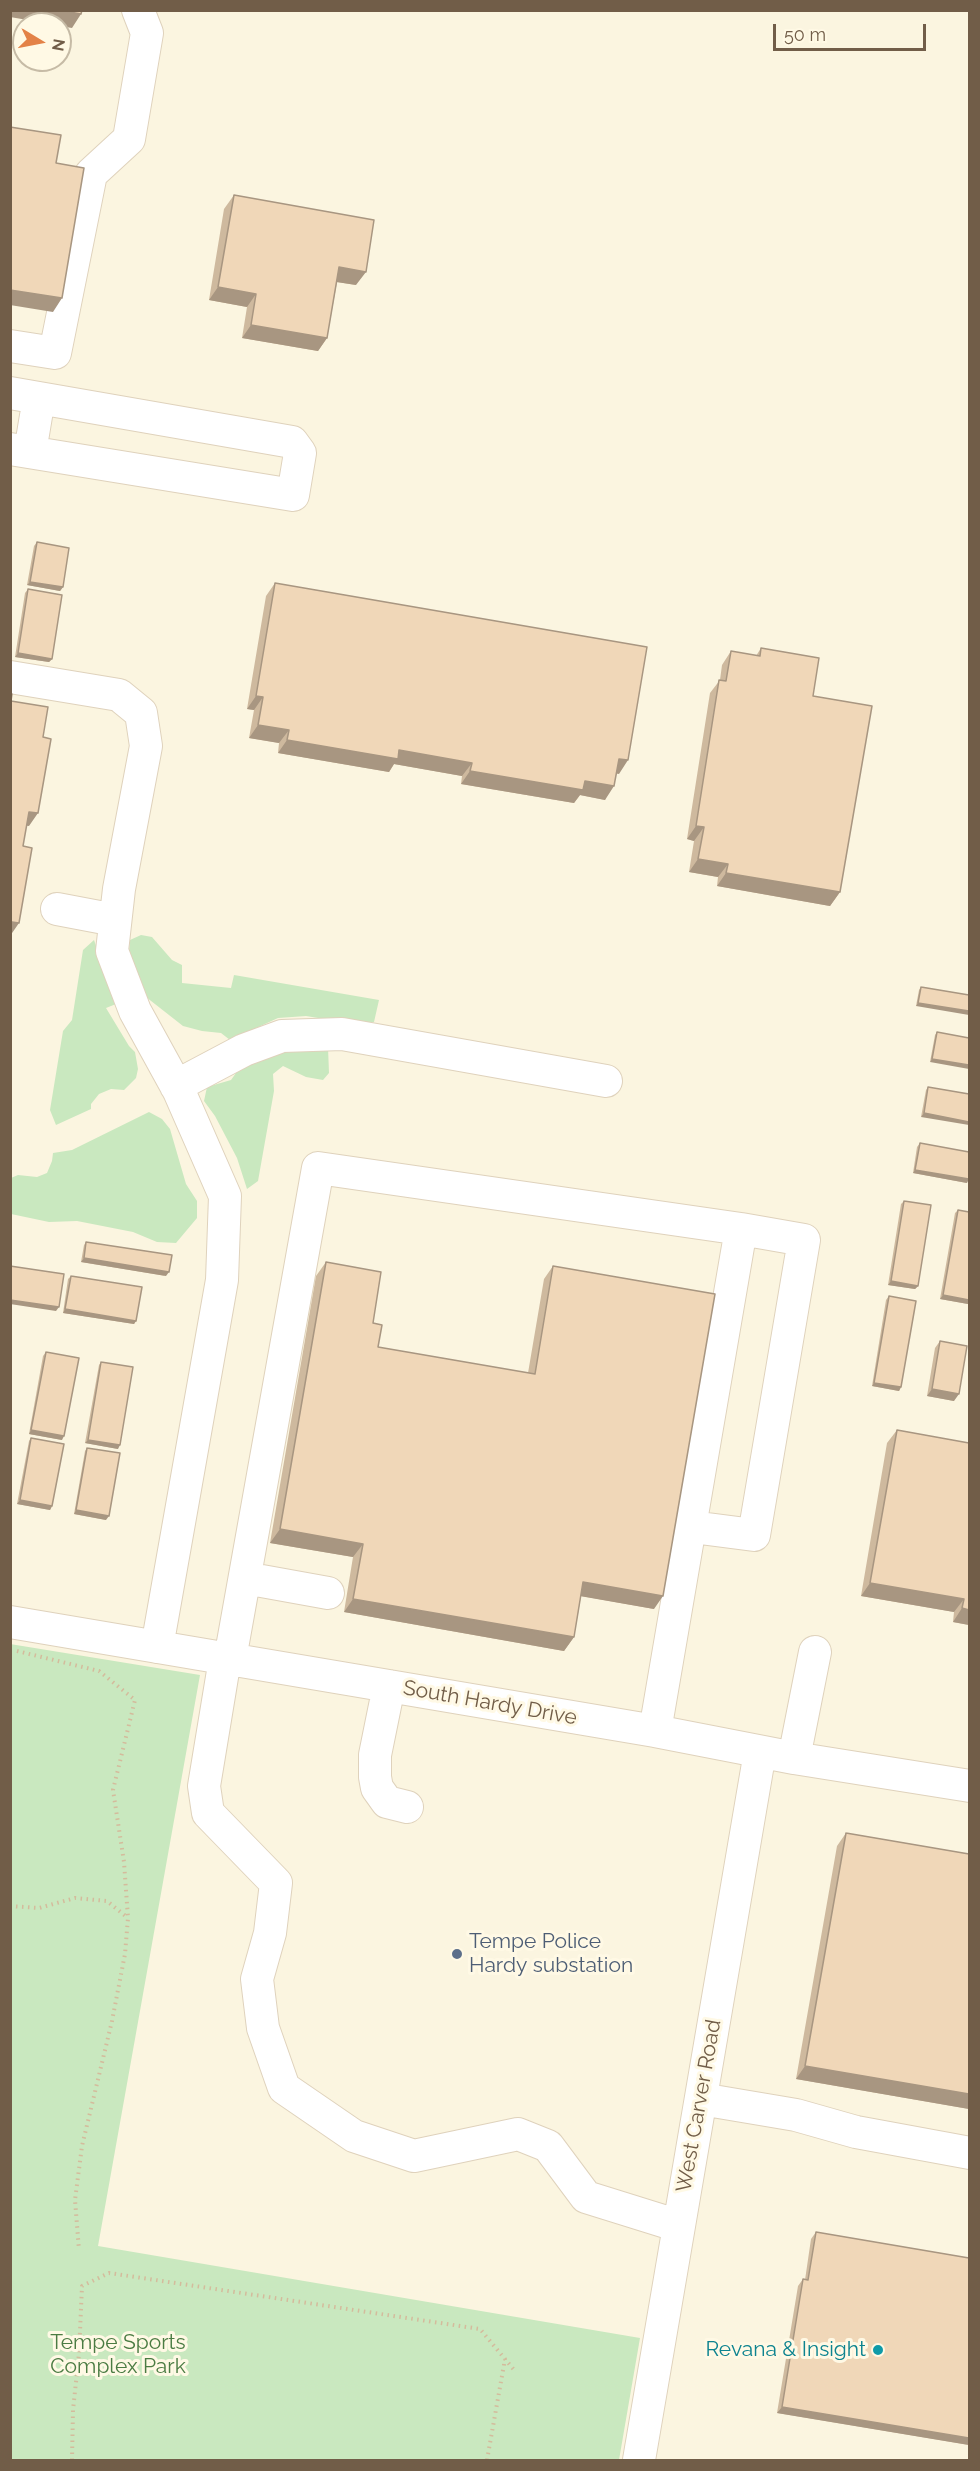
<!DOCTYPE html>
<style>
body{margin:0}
#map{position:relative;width:980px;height:2471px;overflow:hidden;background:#fbf5e0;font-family:Raleway,sans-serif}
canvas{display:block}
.frame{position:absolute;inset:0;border:12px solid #715d48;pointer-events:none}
.north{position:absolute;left:12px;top:12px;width:60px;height:60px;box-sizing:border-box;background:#fff9e5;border:2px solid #c6bba6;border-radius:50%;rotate:100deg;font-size:16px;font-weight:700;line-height:24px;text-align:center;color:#715d48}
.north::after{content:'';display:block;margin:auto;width:21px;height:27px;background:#e38247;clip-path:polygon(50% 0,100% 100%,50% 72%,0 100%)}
.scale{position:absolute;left:773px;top:24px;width:153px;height:27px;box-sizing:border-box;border:3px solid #715d48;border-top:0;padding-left:8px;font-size:18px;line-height:21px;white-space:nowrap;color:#715d48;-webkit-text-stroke:4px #fff9e5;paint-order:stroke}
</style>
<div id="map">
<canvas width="980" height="2471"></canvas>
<div class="frame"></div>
<div class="north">N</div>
<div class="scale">50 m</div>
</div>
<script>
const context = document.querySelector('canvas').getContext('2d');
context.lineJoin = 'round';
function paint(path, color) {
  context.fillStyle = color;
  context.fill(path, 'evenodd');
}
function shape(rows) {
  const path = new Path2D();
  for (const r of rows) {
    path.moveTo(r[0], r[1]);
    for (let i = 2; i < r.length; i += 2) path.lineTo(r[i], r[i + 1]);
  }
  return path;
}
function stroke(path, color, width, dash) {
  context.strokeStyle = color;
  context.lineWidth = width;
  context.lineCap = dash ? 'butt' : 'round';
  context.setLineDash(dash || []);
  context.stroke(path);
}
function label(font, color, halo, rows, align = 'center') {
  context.font = font + ' Raleway,sans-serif';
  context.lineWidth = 6;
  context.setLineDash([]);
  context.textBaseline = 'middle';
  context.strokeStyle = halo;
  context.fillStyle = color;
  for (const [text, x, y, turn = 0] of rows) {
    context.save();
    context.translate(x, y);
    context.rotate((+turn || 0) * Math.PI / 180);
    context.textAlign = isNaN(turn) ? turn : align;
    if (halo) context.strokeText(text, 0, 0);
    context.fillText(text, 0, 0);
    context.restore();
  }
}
paint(shape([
 [141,935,152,937,172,960,182,965,182,983,231,988,234,975,379,1000,374,1022,361,1025,306,1016,278,1018,230,1040,221,1033,202,1031,183,1026,146,997,129,952,130,940],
 [94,940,116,1004,106,1008,129,1046,135,1052,138,1069,136,1078,124,1090,111,1089,99,1094,91,1104,91,1109,56,1125,50,1110,63,1031,72,1020,83,950],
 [285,1046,328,1047,329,1073,323,1080,306,1077,283,1066,273,1074,274,1091,258,1181,247,1189,237,1158,215,1116,204,1101,207,1087,231,1080,236,1073,235,1067],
 [149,1112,162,1119,170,1129,186,1184,197,1201,197,1218,176,1243,157,1242,133,1232,77,1221,49,1222,11,1214,11,1178,18,1175,37,1177,47,1173,52,1161,53,1153,72,1150],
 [10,1644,200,1675,98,2246,640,2338,619,2460,11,2460]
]), '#c9e8bf');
const minor = shape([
 [10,346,55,353,91,174,129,139,147,33,138,10],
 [10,393,292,442,300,453,293,495,10,449],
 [30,452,39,398],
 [10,677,119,695,141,713,146,746,119,889,112,951,135,1011,179,1091,225,1196,222,1280,157,1647],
 [57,909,115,920],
 [176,1086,244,1050,282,1036,342,1034,606,1081],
 [692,1527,754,1535,804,1240,741,1229],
 [245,1578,328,1593],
 [10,1622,655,1731,794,1758,970,1786],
 [225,1659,204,1786,208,1813,276,1883,270,1933,257,1979,263,2028,284,2088,354,2136,414,2156,518,2134,548,2146,586,2197,679,2226],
 [230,1659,318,1168,741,1229,655,1731],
 [389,1686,375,1755,375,1777,377,1788,387,1802,407,1807],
 [794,1758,815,1652],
 [701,2099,796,2115,856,2132,970,2153],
 [639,2460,760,1752]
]);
stroke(minor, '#dfd2bc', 34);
stroke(shape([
 [17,1651,99,1671,135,1700,113,1790,124,1862,128,1918,125,1954,112,2021,82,2146,75,2200,79,2250],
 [10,1906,39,1908,75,1898,107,1901,128,1918],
 [72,2460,73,2410,79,2354,82,2286,109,2273,480,2329,515,2371],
 [487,2460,505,2359]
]), '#d4bb9c', 4, [1.5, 4.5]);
stroke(minor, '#fff', 32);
paint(shape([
 [234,195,356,285,337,282,327,338,318,351,242,338,247,307,209,300,224,209],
 [37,542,63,587,60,591,27,585,34,546],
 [275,583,619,774,616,773,605,800,580,795,574,803,461,784,462,776,394,764,389,772,278,753,279,743,249,738,254,710,247,709,266,596],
 [28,589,52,659,49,662,15,657,25,593],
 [761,648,813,696,840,892,830,906,717,886,718,877,689,872,694,841,687,839,710,693,720,680,722,665,731,651,756,656],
 [921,987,969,995,916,1006,919,990],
 [937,1032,969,1038,930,1062,935,1035],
 [928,1087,969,1094,921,1117,926,1090],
 [920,1143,967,1183,913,1173,917,1147],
 [904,1201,918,1286,915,1289,888,1285,901,1204],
 [958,1210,968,1304,940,1299,955,1213],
 [86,1242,166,1276,81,1262,84,1245],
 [326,1262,378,1347,528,1373,544,1279,553,1266,654,1609,581,1596,574,1637,564,1651,344,1612,353,1557,270,1543,316,1276],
 [71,1276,136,1321,134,1324,63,1313,68,1279],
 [889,1296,901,1387,899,1391,872,1386,886,1300],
 [940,1341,954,1401,927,1396,935,1348],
 [46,1352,62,1440,29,1434,43,1356],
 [101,1362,118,1449,85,1443,99,1365],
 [897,1430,969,1443,969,1625,953,1622,954,1612,861,1596,887,1443],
 [31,1438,52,1506,50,1510,17,1504,29,1441],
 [87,1448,106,1520,74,1514,85,1451],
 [846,1833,969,1854,969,2109,796,2079,837,1846],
 [816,2232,969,2258,969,2445,777,2413,798,2286,803,2279,805,2280,811,2239]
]), '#ceb99e');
paint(shape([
 [10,10,59,10,81,14,72,28,60,26,60,24,51,24,10,17],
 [339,267,366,272,356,285,330,281],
 [218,287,256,294,247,307,209,300],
 [10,290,62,298,53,312,10,305],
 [251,325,327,338,318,351,242,338],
 [30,582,63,587,60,591,27,585],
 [18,653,52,659,49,662,15,657],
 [256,696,263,697,254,710,247,709],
 [258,725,289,730,279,743,249,738],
 [287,740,399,750,472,763,462,776,394,764,389,772,278,753],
 [619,759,628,760,619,774,609,772],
 [470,771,585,781,614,786,605,800,580,795,574,803,461,784],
 [29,812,38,813,29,826,20,825],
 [696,826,704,827,694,841,687,839],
 [698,859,728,864,718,877,689,872],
 [726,873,840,892,830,906,717,886],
 [12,922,19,923,10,936,10,924],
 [918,1003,969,1011,969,1015,916,1006],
 [932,1059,969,1065,969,1069,930,1062],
 [924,1113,969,1122,969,1125,921,1117],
 [915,1170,969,1179,967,1183,913,1173],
 [84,1258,169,1272,166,1276,81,1262],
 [891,1281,918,1286,915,1289,888,1285],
 [943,1295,969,1300,969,1302,968,1304,940,1299],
 [10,1300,59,1307,56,1311,10,1304],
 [65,1309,136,1321,134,1324,63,1313],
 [874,1383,901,1387,899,1391,872,1386],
 [932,1389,959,1394,954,1401,927,1396],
 [31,1430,64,1436,62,1440,29,1434],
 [88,1440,120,1445,118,1449,85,1443],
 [20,1500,52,1506,50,1510,17,1504],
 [76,1510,109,1516,106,1520,74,1514],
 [280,1529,363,1544,353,1557,270,1543],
 [583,1582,663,1596,654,1609,574,1595],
 [870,1583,964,1599,954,1612,861,1596],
 [353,1599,574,1637,564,1651,344,1612],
 [962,1608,969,1610,969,1625,953,1622],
 [805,2066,969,2094,969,2109,796,2079],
 [782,2407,969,2438,969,2445,777,2413]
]), '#a89681');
const building = shape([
 [59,10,82,10,81,14,59,10],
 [10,127,61,135,56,163,84,168,62,298,10,290,10,127],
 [234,195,374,220,366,272,339,267,327,338,251,325,256,294,218,287,234,195],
 [37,542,69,548,63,587,30,582,37,542],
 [275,583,647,647,628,760,619,759,614,786,585,781,583,790,470,771,472,763,399,750,398,759,287,740,289,730,258,725,263,697,256,696,275,583],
 [28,589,62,595,52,659,18,653,28,589],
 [761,648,819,658,813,696,872,706,840,892,726,873,728,864,698,859,704,827,696,826,719,680,726,681,731,651,760,656,761,648],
 [10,694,12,694,11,701,48,707,43,737,51,739,38,813,29,812,23,846,32,848,19,923,12,922,10,929,10,694],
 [921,987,969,995,969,1011,918,1003,921,987],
 [937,1032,969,1038,969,1065,932,1059,937,1032],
 [928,1087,969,1094,969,1122,924,1113,928,1087],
 [920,1143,969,1152,969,1179,915,1170,920,1143],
 [904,1201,931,1205,918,1286,891,1281,904,1201],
 [958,1210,969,1212,969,1300,943,1295,958,1210],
 [86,1242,172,1255,169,1272,84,1258,86,1242],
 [326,1262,381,1272,373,1323,382,1325,378,1347,535,1374,553,1266,715,1294,663,1596,583,1582,574,1637,353,1599,363,1544,280,1529,326,1262],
 [10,1266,64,1274,59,1307,10,1300,10,1266],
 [71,1276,142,1287,136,1321,65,1309,71,1276],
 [889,1296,916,1301,901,1387,874,1383,889,1296],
 [940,1341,967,1346,959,1394,932,1389,940,1341],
 [46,1352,79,1358,64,1436,31,1430,46,1352],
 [101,1362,133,1367,120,1445,88,1440,101,1362],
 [897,1430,969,1443,969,1610,962,1608,964,1599,870,1583,897,1430],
 [31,1438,64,1444,52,1506,20,1500,31,1438],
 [87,1448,120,1453,109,1516,76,1510,87,1448],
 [846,1833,969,1854,969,2094,805,2066,846,1833],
 [816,2232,969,2258,969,2438,782,2407,803,2279,808,2280,816,2232]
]);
paint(building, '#f0d7b8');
stroke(building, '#a89681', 1.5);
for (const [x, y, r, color] of [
 [457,1954,6,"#5c6f8a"],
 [878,2350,6,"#0f9aa8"]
]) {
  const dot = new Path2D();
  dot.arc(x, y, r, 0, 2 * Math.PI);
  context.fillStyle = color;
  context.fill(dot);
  stroke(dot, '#fff9e5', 2);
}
label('21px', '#715d48', '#fff9e5', [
 ["South Hardy Drive",490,1703,10],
 ["West Carver Road",699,2106,-80]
]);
label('21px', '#4e5e75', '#fff9e5', [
 ["Tempe Police",469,1942],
 ["Hardy substation",469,1966]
], 'left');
label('21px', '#4b7c43', '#fff9e5', [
 ["Tempe Sports",118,2343],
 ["Complex Park",118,2367]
]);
label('21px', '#0d838f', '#fff9e5', [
 ["Revana & Insight",866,2350]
], 'right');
</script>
